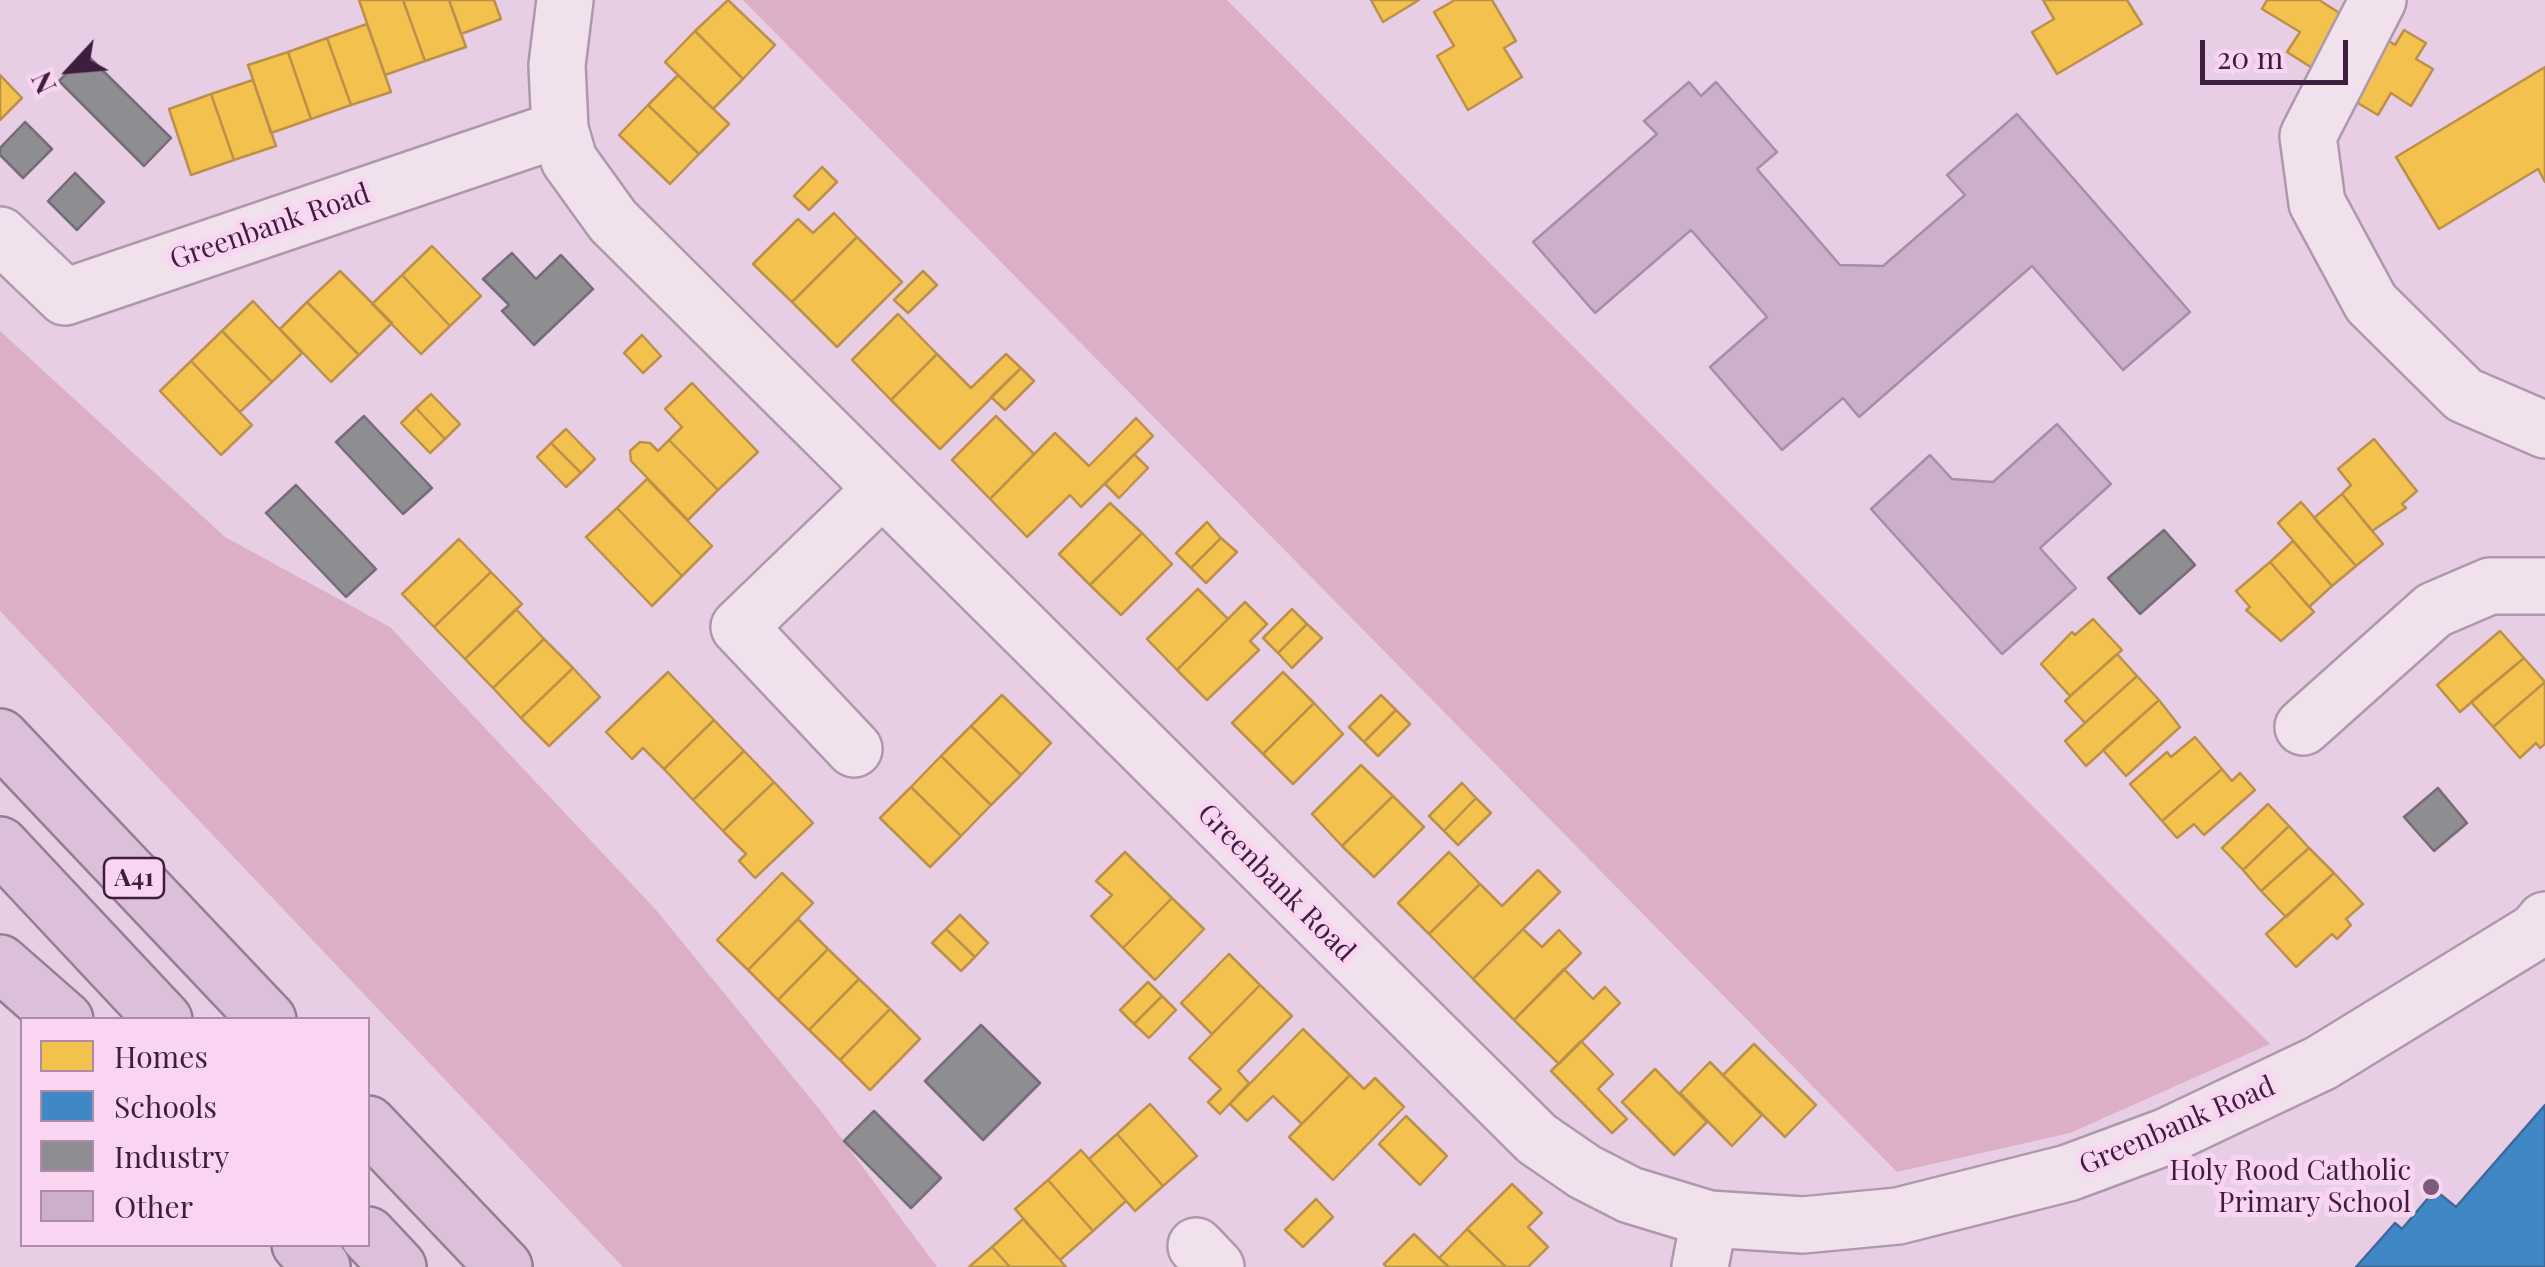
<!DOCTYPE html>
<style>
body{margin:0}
#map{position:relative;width:2545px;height:1267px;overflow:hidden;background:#e8cee4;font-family:"Playfair Display",serif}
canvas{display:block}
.legend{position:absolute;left:20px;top:1017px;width:350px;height:230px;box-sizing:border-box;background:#fad5f2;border:2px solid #af8baa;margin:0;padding:12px 18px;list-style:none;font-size:30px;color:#3f1d3f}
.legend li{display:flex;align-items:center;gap:20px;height:50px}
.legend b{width:50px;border:2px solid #af8baa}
.north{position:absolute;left:20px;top:20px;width:100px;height:100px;-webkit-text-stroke:8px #fad5f2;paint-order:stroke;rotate:244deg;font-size:28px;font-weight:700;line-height:40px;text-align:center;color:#3f1d3f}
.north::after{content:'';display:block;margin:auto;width:35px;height:45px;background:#3f1d3f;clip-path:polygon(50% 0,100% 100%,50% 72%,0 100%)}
.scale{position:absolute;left:2200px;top:40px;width:148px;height:45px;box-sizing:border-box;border:5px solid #3f1d3f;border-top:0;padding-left:12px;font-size:30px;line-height:35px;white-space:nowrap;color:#3f1d3f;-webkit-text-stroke:8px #fad5f2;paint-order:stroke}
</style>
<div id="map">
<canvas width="2545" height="1267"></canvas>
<ul class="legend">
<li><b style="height:28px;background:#f2c14e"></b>Homes</li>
<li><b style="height:28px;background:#3f88c5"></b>Schools</li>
<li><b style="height:28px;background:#8d8d92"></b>Industry</li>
<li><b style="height:28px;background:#cbafcb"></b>Other</li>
</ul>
<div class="north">N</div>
<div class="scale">20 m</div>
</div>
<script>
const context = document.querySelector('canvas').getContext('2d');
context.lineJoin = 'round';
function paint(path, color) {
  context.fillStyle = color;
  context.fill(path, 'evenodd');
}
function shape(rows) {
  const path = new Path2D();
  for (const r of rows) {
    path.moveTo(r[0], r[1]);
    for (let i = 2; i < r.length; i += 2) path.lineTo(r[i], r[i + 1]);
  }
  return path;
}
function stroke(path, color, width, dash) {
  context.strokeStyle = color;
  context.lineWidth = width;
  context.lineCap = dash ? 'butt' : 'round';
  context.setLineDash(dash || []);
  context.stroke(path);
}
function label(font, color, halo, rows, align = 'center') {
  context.font = font + ' "Playfair Display",serif';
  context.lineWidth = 10;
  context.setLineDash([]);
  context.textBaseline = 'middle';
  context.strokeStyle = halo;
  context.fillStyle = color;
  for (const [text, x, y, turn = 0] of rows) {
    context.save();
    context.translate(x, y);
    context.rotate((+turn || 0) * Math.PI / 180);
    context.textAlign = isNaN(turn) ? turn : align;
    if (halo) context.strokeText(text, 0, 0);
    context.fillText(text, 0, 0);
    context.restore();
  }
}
paint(shape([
 [743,0,1227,0,2270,1044,2070,1133,1897,1172],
 [0,331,225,537,390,627,656,910,824,1115,937,1267,623,1267,0,611]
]), '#dcafc6');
const homes = shape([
 [359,0,403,0,425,61,385,75,359,0],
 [403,0,449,0,466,47,425,61,403,0],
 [449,0,494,0,501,19,461,34,449,0],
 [728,0,775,45,743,79,695,31,728,0],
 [1371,0,1419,0,1383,22,1371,0],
 [1455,0,1492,0,1516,41,1504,48,1522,77,1468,110,1437,56,1454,46,1434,12,1455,0],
 [2043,0,2127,0,2142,24,2057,74,2032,32,2054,19,2043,0],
 [2267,0,2319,0,2349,19,2317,71,2287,52,2300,32,2262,9,2267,0],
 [367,24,391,92,351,105,327,38,367,24],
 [2404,30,2426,43,2416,59,2433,69,2411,106,2391,93,2378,115,2346,96,2383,37,2395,45,2404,30],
 [695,31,743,79,713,109,665,62,695,31],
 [327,38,351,105,311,119,288,52,327,38],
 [288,52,311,119,271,133,248,65,288,52],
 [2545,67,2545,182,2538,169,2439,229,2396,157,2545,67],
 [0,75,22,98,0,120,0,75],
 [678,75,729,124,699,154,648,105,678,75],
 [253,80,276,146,234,160,211,94,253,80],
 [211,94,234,160,191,175,169,109,211,94],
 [648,105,699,154,670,184,619,135,648,105],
 [822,167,837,182,809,210,794,196,822,167],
 [834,213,857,237,792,302,753,264,798,219,813,233,834,213],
 [857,237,902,282,837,347,792,302,857,237],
 [432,246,481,296,450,326,402,275,432,246],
 [340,271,392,323,359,355,307,302,340,271],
 [923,271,937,285,908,313,894,300,923,271],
 [402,275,450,326,421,354,372,304,402,275],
 [253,301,302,353,272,382,222,331,253,301],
 [307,302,359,355,331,382,280,329,307,302],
 [898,314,937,354,891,400,852,360,898,314],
 [222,331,272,382,240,412,191,361,222,331],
 [642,335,661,356,643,373,624,353,642,335],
 [937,354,971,388,1006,354,1021,368,940,449,891,400,937,354],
 [191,361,252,425,221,455,160,391,191,361],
 [1021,368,1034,381,1005,410,991,397,1021,368],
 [692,383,758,452,718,490,669,440,682,427,665,409,692,383],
 [431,394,460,424,445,439,416,408,431,394],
 [416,408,445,439,430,453,401,423,416,408],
 [996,416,1034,454,990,499,952,460,996,416],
 [1136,418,1153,436,1081,507,1070,495,1027,537,990,499,1055,433,1089,466,1136,418],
 [566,429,595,459,581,473,551,443,566,429],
 [2374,439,2417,491,2402,504,2406,508,2372,531,2342,494,2351,485,2338,469,2374,439],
 [669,440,718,490,688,520,631,461,630,451,640,442,650,443,658,451,669,440],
 [551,443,581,473,566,487,537,457,551,443],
 [1134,454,1148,468,1119,498,1105,484,1134,454],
 [647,479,712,546,682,576,617,508,647,479],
 [2342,494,2383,544,2356,566,2314,518,2342,494],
 [2301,502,2356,566,2332,586,2278,523,2301,502],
 [1110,503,1142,533,1090,585,1059,554,1110,503],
 [617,508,682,576,652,606,586,537,617,508],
 [1207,522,1221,538,1191,568,1176,553,1207,522],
 [1142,533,1172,564,1121,615,1090,585,1142,533],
 [1221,538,1237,552,1206,583,1191,568,1221,538],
 [459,539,491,572,434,627,402,594,459,539],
 [2293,541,2332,586,2309,607,2270,562,2293,541],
 [2270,562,2314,612,2281,641,2246,610,2250,607,2236,591,2270,562],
 [491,572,522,604,465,659,434,627,491,572],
 [1198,589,1228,619,1177,670,1147,639,1198,589],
 [1245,602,1267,624,1250,641,1259,650,1207,700,1177,670,1245,602],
 [516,609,544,639,493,688,465,659,516,609],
 [1292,609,1307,624,1278,653,1263,638,1292,609],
 [2093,619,2122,650,2070,696,2041,664,2072,632,2075,635,2093,619],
 [1307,624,1322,638,1292,668,1278,653,1307,624],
 [2500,631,2524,658,2460,712,2437,685,2500,631],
 [544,639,573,668,521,718,493,688,544,639],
 [2117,654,2137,676,2085,723,2065,701,2117,654],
 [2524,658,2545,682,2493,727,2471,702,2524,658],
 [573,668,600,697,549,746,521,718,573,668],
 [668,672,714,720,664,769,643,748,632,759,606,732,668,672],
 [1283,672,1314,703,1263,754,1232,723,1283,672],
 [2137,676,2159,700,2086,766,2065,741,2137,676],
 [2545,682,2545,744,2540,748,2536,743,2520,758,2493,727,2545,682],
 [1002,695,1051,743,1021,775,971,726,1002,695],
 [1381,695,1396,710,1364,742,1349,727,1381,695],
 [2159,700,2180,727,2126,776,2103,750,2159,700],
 [1314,703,1343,734,1293,784,1263,754,1314,703],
 [1396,710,1410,724,1378,756,1364,742,1396,710],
 [714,720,744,751,693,800,664,769,714,720],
 [971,726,1021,775,991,805,941,756,971,726],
 [2195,737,2222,769,2162,821,2130,784,2167,752,2171,757,2195,737],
 [744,751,774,782,723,831,693,800,744,751],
 [941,756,991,805,961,836,911,787,941,756],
 [1361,765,1393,796,1342,846,1312,814,1361,765],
 [2222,769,2232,781,2240,773,2255,790,2204,835,2194,824,2177,838,2162,821,2222,769],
 [774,782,813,823,755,878,739,861,746,854,723,831,774,782],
 [1462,783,1476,798,1444,831,1429,816,1462,783],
 [911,787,961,836,930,867,880,818,911,787],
 [1393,796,1424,827,1374,877,1342,846,1393,796],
 [1476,798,1491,813,1458,845,1444,831,1476,798],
 [2268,804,2289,826,2243,870,2222,848,2268,804],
 [2289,826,2309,848,2261,891,2243,870,2289,826],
 [2309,848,2334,873,2286,917,2261,891,2309,848],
 [1125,852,1172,898,1123,948,1091,916,1112,895,1096,881,1125,852],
 [1449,852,1480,884,1429,934,1398,903,1449,852],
 [1538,870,1560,892,1473,979,1429,934,1480,884,1502,906,1538,870],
 [782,873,813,903,748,970,717,940,782,873],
 [2334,873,2363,904,2346,919,2351,925,2337,939,2332,934,2296,967,2266,934,2334,873],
 [1172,898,1204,929,1155,980,1123,948,1172,898],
 [960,915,988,943,975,957,946,929,960,915],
 [798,919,828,949,778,1000,748,970,798,919],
 [946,929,975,957,961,971,932,943,946,929],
 [1523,929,1542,947,1559,930,1581,953,1514,1020,1473,979,1523,929],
 [828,949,859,979,809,1030,778,1000,828,949],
 [1229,954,1260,985,1212,1034,1181,1003,1229,954],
 [1564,969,1593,999,1605,987,1620,1003,1559,1064,1514,1020,1564,969],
 [859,979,890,1009,840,1060,809,1030,859,979],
 [1148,982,1162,996,1134,1024,1120,1010,1148,982],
 [1260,985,1292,1016,1238,1071,1249,1083,1220,1114,1208,1102,1221,1089,1189,1058,1260,985],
 [1162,996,1176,1010,1149,1038,1134,1024,1162,996],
 [890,1009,920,1039,870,1090,840,1060,890,1009],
 [1303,1029,1350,1075,1302,1124,1273,1096,1247,1121,1230,1104,1303,1029],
 [1581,1041,1613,1074,1598,1089,1627,1119,1612,1133,1551,1071,1581,1041],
 [1754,1044,1816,1105,1785,1137,1723,1075,1754,1044],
 [1710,1062,1762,1115,1732,1146,1680,1093,1710,1062],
 [1655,1069,1707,1122,1674,1155,1622,1102,1655,1069],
 [1350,1075,1364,1089,1375,1078,1404,1107,1333,1180,1289,1137,1350,1075],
 [1150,1104,1197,1156,1163,1186,1117,1134,1150,1104],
 [1406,1116,1447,1156,1420,1185,1379,1144,1406,1116],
 [1117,1134,1163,1186,1135,1211,1089,1159,1117,1134],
 [1081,1150,1126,1201,1093,1231,1048,1180,1081,1150],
 [1048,1180,1093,1231,1060,1260,1015,1209,1048,1180],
 [1512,1184,1542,1213,1528,1227,1548,1247,1528,1267,1506,1267,1467,1229,1512,1184],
 [1316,1199,1333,1217,1303,1247,1285,1230,1316,1199],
 [1023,1219,1060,1260,1066,1267,1010,1267,992,1247,1023,1219],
 [1467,1229,1506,1267,1449,1267,1439,1258,1467,1229],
 [1414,1234,1439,1258,1449,1267,1387,1267,1384,1264,1414,1234],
 [992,1247,1010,1267,969,1267,992,1247]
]);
paint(homes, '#f2c14e');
stroke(homes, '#bc904a', 2.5);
const schools = shape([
 [2545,1105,2545,1267,2356,1267,2395,1223,2402,1229,2435,1190,2456,1207,2545,1105]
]);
paint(schools, '#3f88c5');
stroke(schools, '#3f689d', 2.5);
const industry = shape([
 [86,54,171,138,144,166,59,81,86,54],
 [25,122,52,149,23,178,0,155,0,148,25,122],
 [75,173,104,202,77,230,48,201,75,173],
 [512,253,536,279,561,255,593,289,534,345,502,311,509,305,483,279,512,253],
 [364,416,432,488,403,514,336,442,364,416],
 [296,485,376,569,346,597,266,513,296,485],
 [2164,530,2195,565,2140,614,2108,578,2164,530],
 [2438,788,2467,823,2434,851,2404,817,2438,788],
 [981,1025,1040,1083,983,1140,925,1081,981,1025],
 [874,1111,941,1178,911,1208,844,1141,874,1111]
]);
paint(industry, '#8d8d92');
stroke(industry, '#766b79', 2.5);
const building = shape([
 [1689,82,1701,96,1716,82,1777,152,1757,169,1840,265,1883,266,1965,195,1947,175,2017,114,2190,312,2123,370,2032,266,1859,417,1843,398,1782,450,1710,367,1767,317,1691,230,1595,313,1533,242,1657,134,1644,121,1689,82],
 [2057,424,2111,484,2040,548,2076,588,2002,654,1871,509,1930,455,1952,479,1993,482,2057,424]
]);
paint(building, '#cbafcb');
stroke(building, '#a88da8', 2.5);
const minor = shape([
 [565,0,557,65,560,129,569,160,613,221,1537,1139,1585,1172,1630,1195,1709,1219,1803,1225,1898,1216,2068,1173,2165,1137,2321,1063,2536,931,2545,920],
 [2378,0,2308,136,2317,203,2371,303,2464,395,2545,430],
 [0,235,65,297,560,129],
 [2303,727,2434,610,2490,586,2545,586],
 [854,749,739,627,881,490],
 [1196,1246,1216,1267],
 [1700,1267,1709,1219]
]);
const highway = shape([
 [0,737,268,1020],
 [0,845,164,1020],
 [0,963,65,1020],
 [368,1124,504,1267],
 [368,1235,398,1267],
 [300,1244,322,1267]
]);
stroke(minor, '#ae98ac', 60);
stroke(highway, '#937e92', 60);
stroke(minor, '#f0e1ec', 55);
stroke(highway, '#dcbfd9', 55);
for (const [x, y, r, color] of [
 [2431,1187,10,"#7a5b79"]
]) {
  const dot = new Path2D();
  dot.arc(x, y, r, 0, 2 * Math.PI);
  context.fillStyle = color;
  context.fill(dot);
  stroke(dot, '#fad5f2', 4);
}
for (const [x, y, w] of [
 [134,878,60]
]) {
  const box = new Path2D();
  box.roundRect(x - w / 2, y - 20, w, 40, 8);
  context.fillStyle = '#fad5f2';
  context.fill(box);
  stroke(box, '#3f1d3f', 2.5);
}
label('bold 25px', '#3f1d3f', null, [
 ["A41",134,878]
]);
label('28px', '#3f1d3f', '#fad5f2', [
 ["Greenbank Road",270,227,-19],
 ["Greenbank Road",1276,883,45],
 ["Greenbank Road",2177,1126,-23]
]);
label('28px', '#3f1d3f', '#fad5f2', [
 ["Holy Rood Catholic",2411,1171],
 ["Primary School",2411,1203]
], 'right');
</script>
